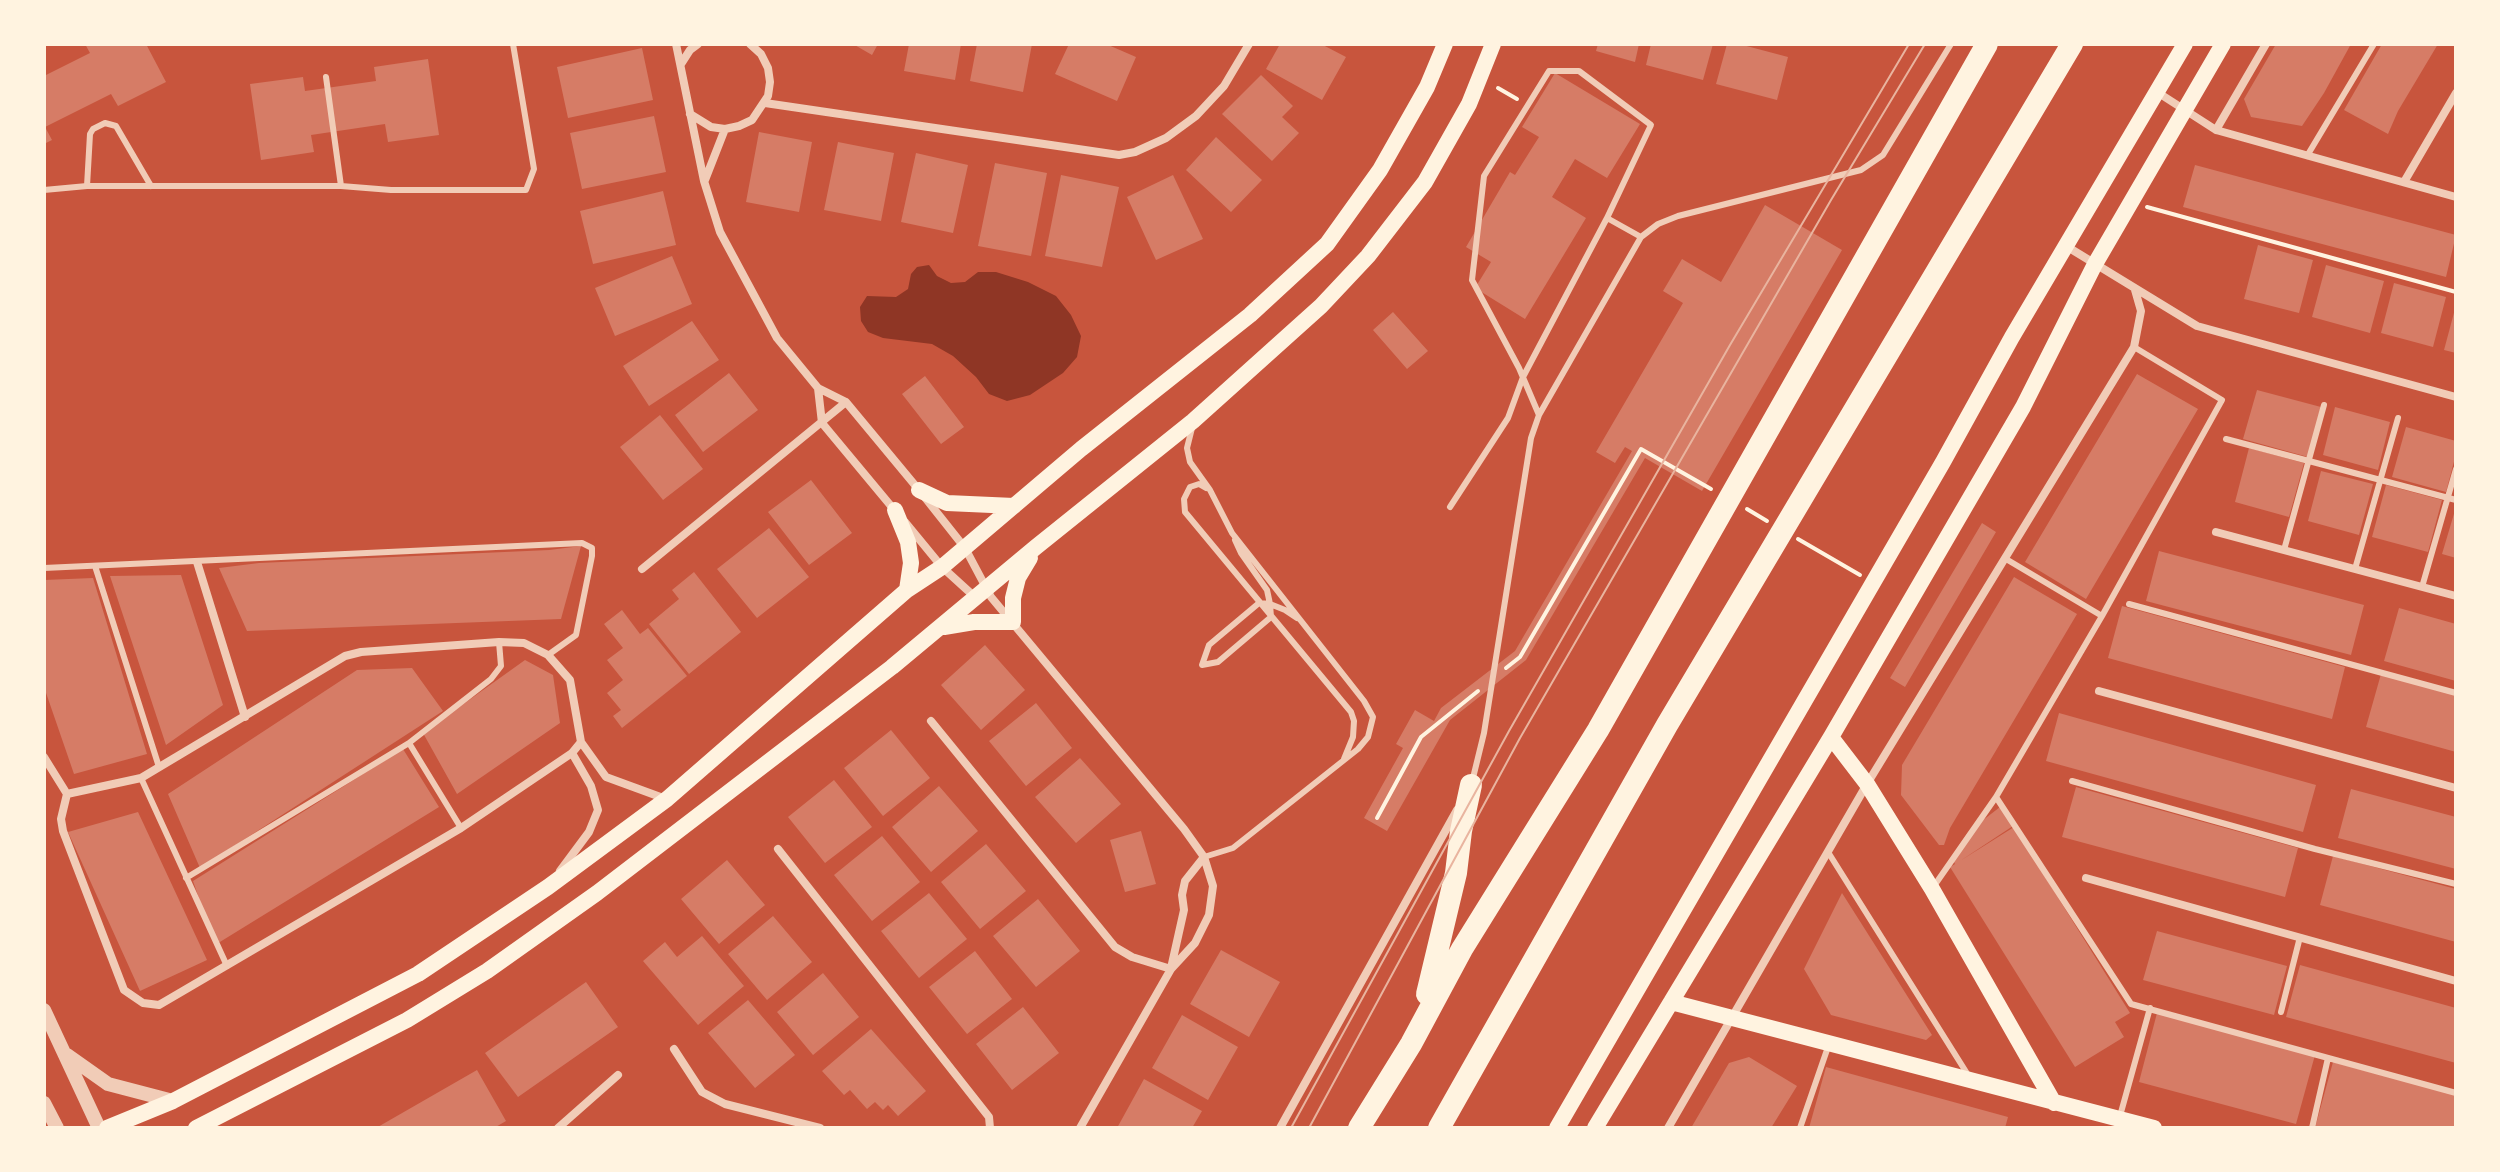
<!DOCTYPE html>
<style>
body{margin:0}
#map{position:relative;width:2500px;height:1172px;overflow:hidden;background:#c8553d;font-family:"Roboto Condensed",sans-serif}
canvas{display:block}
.frame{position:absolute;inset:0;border:46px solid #fff3e0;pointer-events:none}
</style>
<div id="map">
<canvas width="2500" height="1172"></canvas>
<div class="frame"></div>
</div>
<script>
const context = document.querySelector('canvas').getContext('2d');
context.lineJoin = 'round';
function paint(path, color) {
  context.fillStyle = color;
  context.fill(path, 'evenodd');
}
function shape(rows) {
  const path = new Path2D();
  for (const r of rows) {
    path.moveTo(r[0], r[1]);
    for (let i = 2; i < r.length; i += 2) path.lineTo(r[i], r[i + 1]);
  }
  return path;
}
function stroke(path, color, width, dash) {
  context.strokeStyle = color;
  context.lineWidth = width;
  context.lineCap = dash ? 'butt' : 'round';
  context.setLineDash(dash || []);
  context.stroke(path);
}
paint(shape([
 [929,265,937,276,951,283,965,282,978,272,996,272,1028,282,1056,296,1071,315,1081,336,1077,357,1063,373,1030,395,1007,401,989,394,976,377,953,356,932,344,883,338,868,332,861,321,860,307,867,296,896,297,908,289,911,274,917,267]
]), '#8f3625');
paint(shape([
 [85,44,146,44,166,82,118,106,111,94,45,127,52,140,44,144,44,76,90,53],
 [853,44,878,44,872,55],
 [909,44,961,44,955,80,904,71],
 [977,44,1032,44,1023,92,970,81],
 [1069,44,1106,44,1136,57,1117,101,1055,74],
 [1280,44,1321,44,1346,57,1322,100,1266,69],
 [1598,44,1639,44,1635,62,1596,51],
 [1651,44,1713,44,1703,80,1646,65],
 [1727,44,1739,44,1788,57,1777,100,1716,84],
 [2276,44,2351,44,2324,93,2302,126,2251,117,2244,99],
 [2382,44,2438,44,2398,111,2388,134,2344,110],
 [642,48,653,100,568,118,557,67],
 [428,59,439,135,388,142,385,124,311,135,314,152,261,160,250,84,303,77,305,91,376,81,374,67],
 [1555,73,1640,124,1607,178,1575,159,1552,197,1586,218,1525,319,1475,288,1491,262,1466,247,1510,172,1515,175,1539,137,1522,127],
 [1261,75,1293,106,1282,117,1299,133,1272,161,1222,114],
 [654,116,666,172,582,189,570,133],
 [759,132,812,142,799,212,746,202],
 [1216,137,1262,180,1231,212,1186,170],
 [838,142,894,153,881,221,824,210],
 [916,153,968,165,953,233,901,222],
 [995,163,1047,173,1031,256,978,246],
 [2195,165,2456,235,2446,277,2183,207],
 [1061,175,1119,187,1102,267,1045,256],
 [1173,175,1203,239,1156,260,1127,197],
 [663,191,676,245,593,264,580,211],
 [1765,205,1842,250,1702,491,1645,458,1526,660,1450,720,1387,831,1364,818,1403,748,1396,744,1415,710,1434,721,1441,708,1515,651,1632,451,1625,447,1615,463,1596,452,1683,303,1663,291,1682,259,1721,282],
 [2258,245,2313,260,2299,313,2244,299],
 [672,256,692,304,615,336,595,288],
 [2326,265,2384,281,2370,333,2312,317],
 [2394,283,2446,297,2433,347,2381,333],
 [2455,309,2456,309,2456,353,2444,350],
 [1393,312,1428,351,1407,369,1373,330],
 [692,321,719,360,649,406,623,366],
 [729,373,758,410,703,452,675,415],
 [2137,374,2198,409,2086,599,2025,562],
 [925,376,964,427,941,444,902,394],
 [2257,390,2321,407,2308,457,2243,439],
 [2335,407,2390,422,2378,470,2323,455],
 [660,415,703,469,663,500,620,447],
 [2406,427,2456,441,2456,454,2446,492,2392,477],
 [2249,448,2304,463,2289,517,2235,502],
 [2321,471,2373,484,2359,535,2308,521],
 [811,480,852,533,809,565,768,512],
 [2386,485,2442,500,2428,552,2372,537],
 [2456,507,2456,558,2442,554],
 [1982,523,1996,532,1905,687,1890,678],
 [769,528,809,577,757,618,717,569],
 [581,546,561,619,247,631,219,568,259,563,549,550],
 [2159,551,2364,605,2351,655,2146,601],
 [694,572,741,632,689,674,649,624,679,599,672,590],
 [181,575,223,705,166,745,110,576],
 [2014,577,2077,614,1950,828,1944,845,1939,845,1901,795,1902,765],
 [93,578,147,754,74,774,44,687,44,580],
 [2122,606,2345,667,2332,719,2108,658],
 [2399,608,2456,624,2456,681,2384,661],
 [622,610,640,634,648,628,687,676,622,728,613,716,621,710,607,693,623,680,607,660,623,648,604,624],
 [985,645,1025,690,981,730,941,685],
 [525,660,553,675,560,723,457,794,423,733],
 [412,668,443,711,200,868,168,794,357,670],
 [2381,674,2456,695,2456,752,2366,727],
 [1036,703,1072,748,1026,786,989,741],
 [2059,713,2316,785,2303,832,2046,761],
 [891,730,930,778,883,816,844,768],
 [403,749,439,807,215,945,193,881],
 [1080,758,1121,804,1076,843,1035,797],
 [834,780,872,827,825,863,788,817],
 [939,786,978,831,931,872,892,827],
 [2076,787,2298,848,2285,897,2062,837],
 [2351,789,2456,817,2456,869,2338,838],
 [2000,807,2013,826,1960,861,2014,827,2130,1013,2115,1022,2124,1037,2075,1067,1950,867,1955,864,1951,857,1969,831],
 [138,812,207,960,140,991,68,832],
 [1141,831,1156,884,1125,892,1110,840],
 [882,836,920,882,872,921,834,875],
 [986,844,1026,891,980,929,941,882],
 [2333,856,2456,889,2456,942,2320,905],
 [727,860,765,905,719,944,681,899],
 [929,893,967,939,919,978,881,931],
 [1842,893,1932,1035,1926,1040,1831,1015,1804,969],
 [1038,899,1080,951,1036,987,993,936],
 [773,916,812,962,767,1000,728,954],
 [2157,931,2287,966,2274,1015,2143,980],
 [702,936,744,986,698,1025,643,961,665,942,677,957],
 [1221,950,1280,982,1249,1037,1190,1004],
 [975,951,1012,999,967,1034,929,987],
 [2300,965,2456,1008,2456,1063,2286,1017],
 [823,973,859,1017,813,1055,777,1012],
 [586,982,618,1027,518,1097,485,1053],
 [748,1000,795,1055,755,1088,708,1033],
 [1023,1007,1059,1053,1012,1090,976,1044],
 [2157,1013,2315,1055,2296,1124,2139,1082],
 [1182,1015,1238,1047,1208,1100,1152,1068],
 [871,1029,926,1091,898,1116,888,1105,883,1110,875,1102,867,1109,850,1090,844,1095,822,1071],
 [1749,1057,1797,1086,1771,1128,1691,1128,1729,1063],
 [2333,1062,2456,1095,2456,1128,2315,1128],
 [1826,1067,2008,1117,2005,1128,1809,1128],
 [477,1070,506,1121,494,1128,376,1128],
 [1144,1079,1202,1111,1192,1128,1117,1128]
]), '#d67c66');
stroke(shape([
 [1498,88,1517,99],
 [2147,207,2456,292],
 [1747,509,1767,521],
 [1798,539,1860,575],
 [1506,668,1520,657,1641,449,1711,489],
 [1377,818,1421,737,1478,691]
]), '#fff3e0', 4);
stroke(shape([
 [326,77,341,186],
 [2307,156,2374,44],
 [87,186,90,134,93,129,105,123,116,126,151,186],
 [44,190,87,186,341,186,391,190,526,190,534,169,513,44],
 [2134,347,2222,400,2102,616,1996,797,2131,1004,2456,1093],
 [1539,415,1519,368,1472,280,1484,176,1549,71,1579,71,1651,125,1607,218,1641,237],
 [1192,428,1187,448,1190,462,1210,490,1232,533,1364,701,1373,717,1368,737,1358,749,1233,848,1204,857],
 [2226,439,2456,500],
 [1206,488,1199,484,1190,487,1184,499,1185,512,1351,712,1354,721,1353,737,1344,759],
 [1450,507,1508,418,1523,377,1607,218],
 [1235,540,1241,553,1267,590,1270,604,1271,617,1218,662,1202,665,1209,645,1259,603,1270,604,1285,610,1297,618],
 [2284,550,2324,405],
 [2006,559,2102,616],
 [95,566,159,767],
 [44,568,582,543,592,548,592,556,576,635,548,655],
 [2355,569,2398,418],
 [2422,587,2456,469],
 [2129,604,2456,693],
 [409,743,461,828],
 [141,778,227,966],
 [2072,781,2315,849,2456,884],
 [1472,782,1484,733,1531,438,1539,415,1641,237,1658,224,1678,216,1861,170,1883,155,1951,44],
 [1828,852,1968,1075],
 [186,878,409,743,491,679,501,666,499,642],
 [1934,886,1996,797],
 [2281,1012,2300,937],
 [2120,1116,2150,1008],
 [1800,1128,1829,1044],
 [2312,1128,2328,1058]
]), '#f1ccb7', 6);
stroke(shape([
 [676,44,704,181,720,232,777,338,818,388,846,402,919,490,965,548,991,597,1184,829,1204,857,1213,886,1209,915,1195,943,1171,969,1080,1128],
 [681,64,690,50,698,44],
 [2157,92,2216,130,2456,197],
 [765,103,1119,155,1135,152,1166,138,1196,116,1224,86,1249,44],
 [690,114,711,127,725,129],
 [2216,130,2266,44],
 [705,180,725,129,739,126,752,120,768,96,770,82,768,68,761,54,750,44],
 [2404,182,2456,93],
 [2066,246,2197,326,2456,397],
 [818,388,822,423,896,512],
 [905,522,942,567,976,598,978,597],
 [2216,532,2456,596],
 [197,562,245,717],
 [642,569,846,402],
 [2099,691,2456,788],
 [931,721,1115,947,1132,957,1171,969],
 [581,742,606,777,666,799],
 [44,757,67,794,61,819,63,831,124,990,143,1003,159,1005,461,828,572,753,581,742,570,680,548,655,524,643,499,642,361,652,345,656,141,778,67,794],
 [778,849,989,1117,990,1128],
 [560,871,589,832,598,810,591,786,572,753],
 [2086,878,2456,981],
 [1171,968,1184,910,1182,895,1185,881,1204,857],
 [674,1049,702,1092,725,1104,820,1128],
 [558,1128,618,1075],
 [1280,1128,1457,810],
 [1668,1128,1867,784,2134,347,2141,311,2135,290]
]), '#f1ccb7', 8);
stroke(shape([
 [44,1010,99,1128],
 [67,1055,108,1084,173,1101],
 [44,1103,57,1128]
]), '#f1ccb7', 14);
stroke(shape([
 [919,490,947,503,1014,506],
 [895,510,908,542,911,563,907,590],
 [944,627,974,622,1013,622,1013,598,1018,578,1030,558],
 [1831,737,1867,784,1932,889,2054,1103],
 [1671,1002,2154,1128],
 [107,1128,173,1101,418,974,548,887,667,799,907,590,942,567,1081,449,1250,315,1327,244,1380,170,1427,87,1445,44],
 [196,1128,407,1020,487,971,597,893,892,667,1036,547,1193,421,1321,306,1368,256,1425,182,1469,104,1493,44],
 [1557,1128,1943,462,2012,337,2185,44],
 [1595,1128,1831,737,2023,407,2095,264,2223,44]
]), '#fff3e0', 16);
stroke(shape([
 [1427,994,1456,873,1461,831,1471,785],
 [1359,1128,1411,1044,1462,949,1598,730,1987,44],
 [1439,1128,1667,725,2072,44]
]), '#fff3e0', 22);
stroke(shape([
 [1291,1128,1509,731,1730,345,1909,44],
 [1309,1128,1520,738,1831,200,1925,44]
]), '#e9b49f', 2);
</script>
